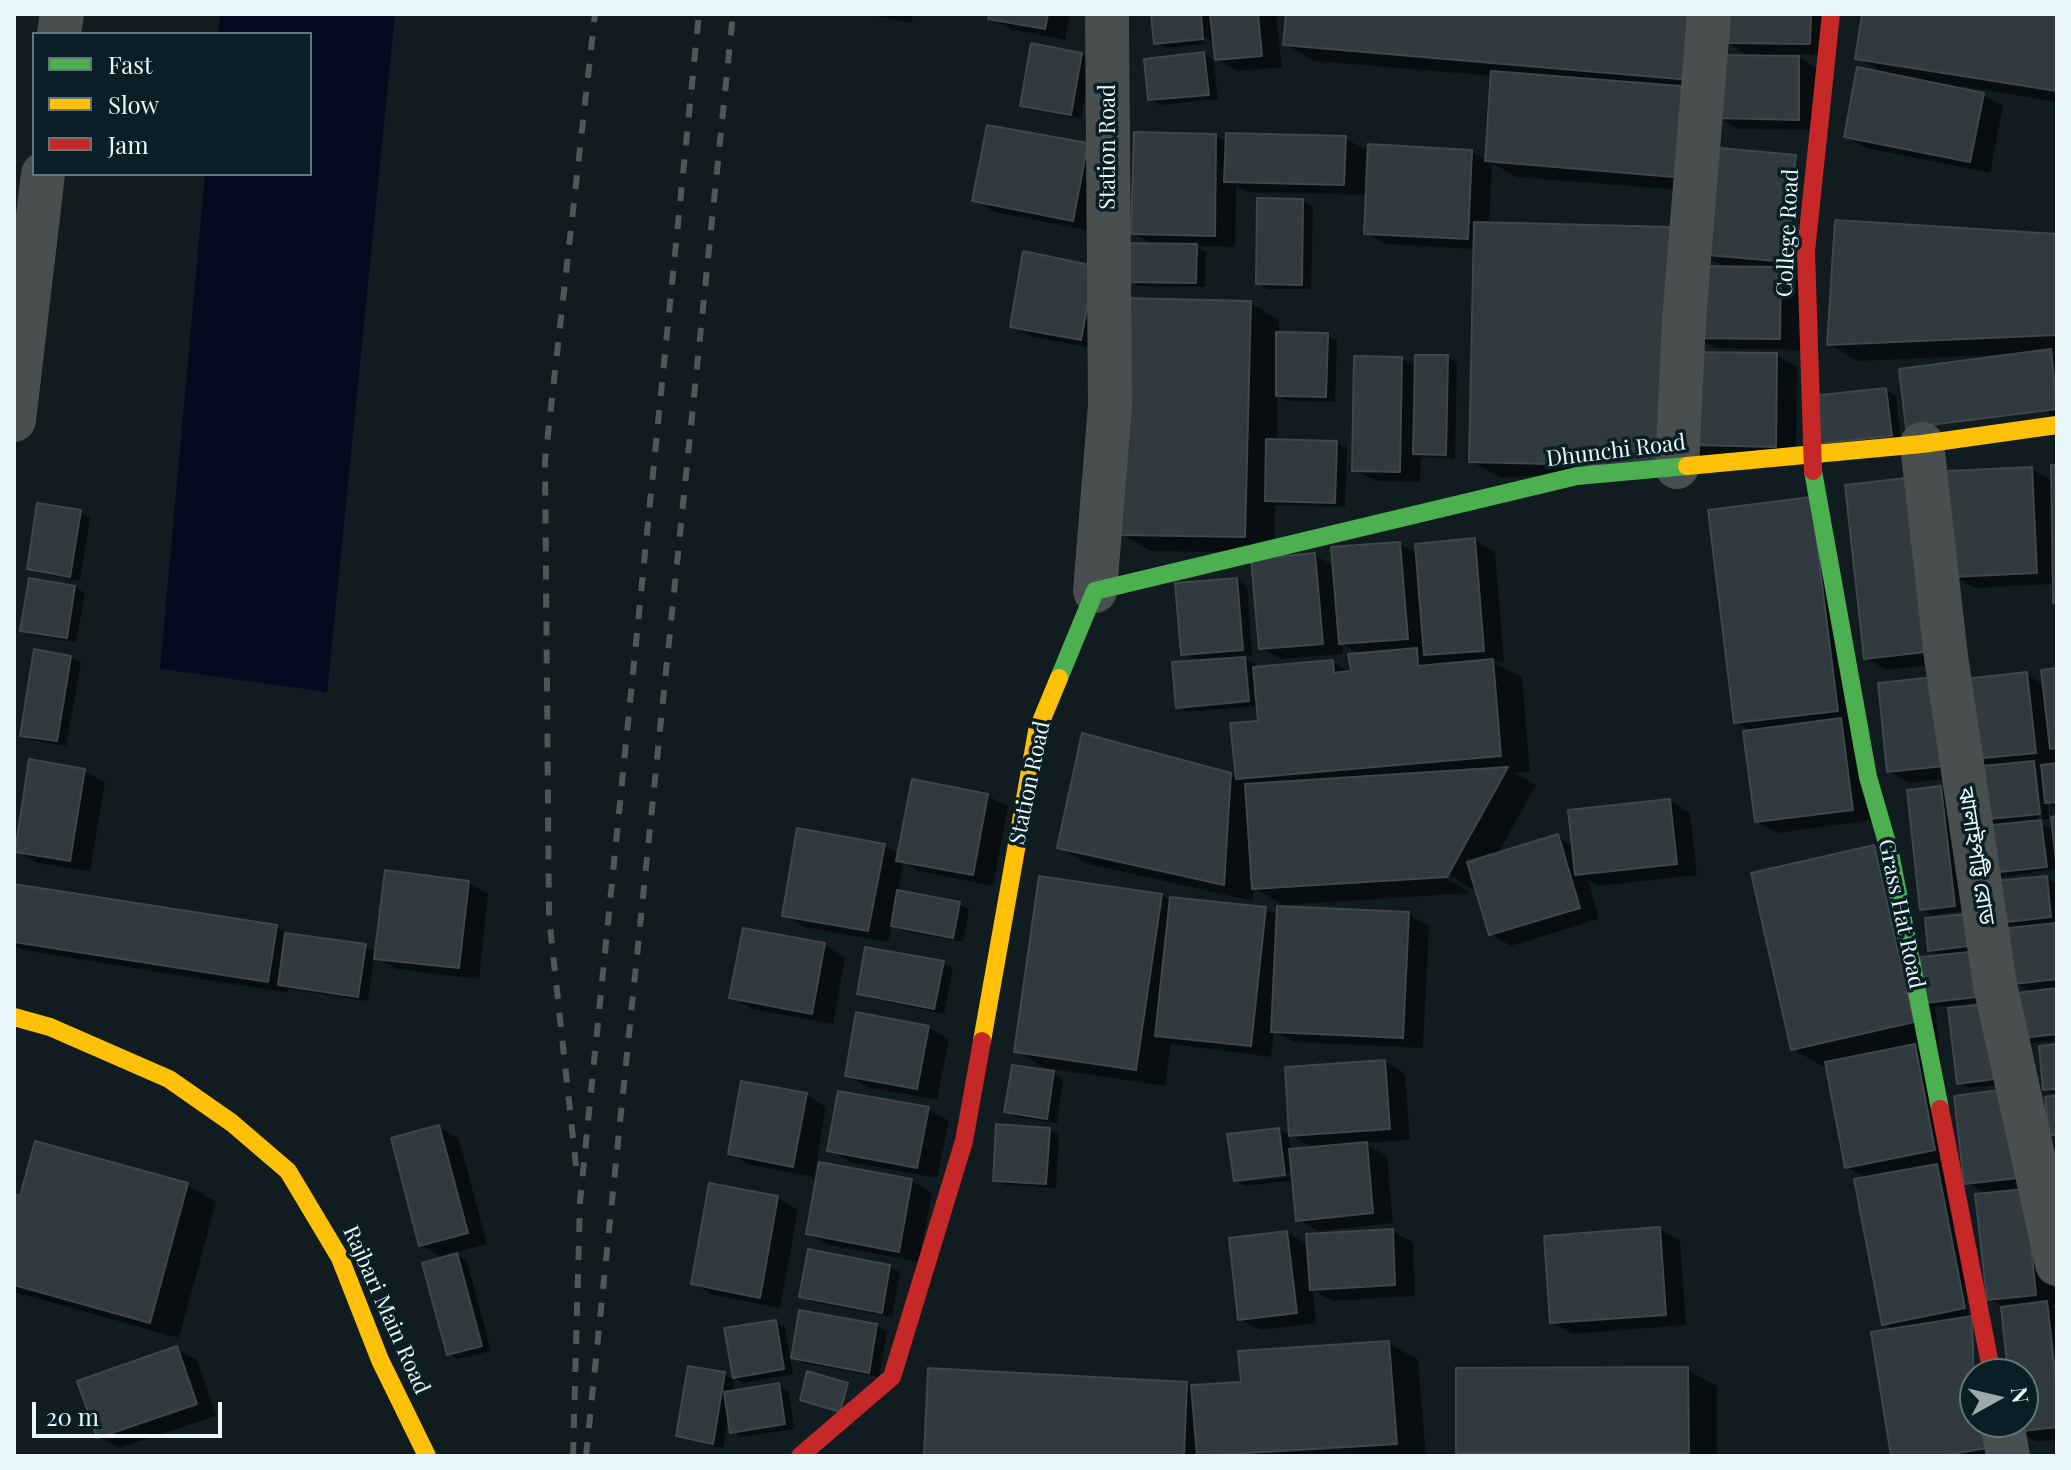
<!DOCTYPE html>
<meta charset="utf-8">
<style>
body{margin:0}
#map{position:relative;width:2071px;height:1470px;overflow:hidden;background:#101c1f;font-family:"Playfair Display",serif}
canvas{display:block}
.frame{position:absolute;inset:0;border:16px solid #e9f6fa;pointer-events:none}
.legend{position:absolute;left:32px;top:32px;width:280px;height:144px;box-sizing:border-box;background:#0a1f25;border:2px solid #63757a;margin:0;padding:10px 14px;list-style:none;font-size:24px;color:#e9f6fa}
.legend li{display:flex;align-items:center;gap:16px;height:40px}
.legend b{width:40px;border:2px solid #63757a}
.north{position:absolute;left:1959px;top:1358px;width:80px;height:80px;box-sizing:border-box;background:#0a1f25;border:2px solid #63757a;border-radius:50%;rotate:82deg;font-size:22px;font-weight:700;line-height:32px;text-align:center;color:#e9f6fa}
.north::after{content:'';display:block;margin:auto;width:28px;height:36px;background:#9daaad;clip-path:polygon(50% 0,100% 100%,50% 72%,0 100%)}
.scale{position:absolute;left:32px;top:1402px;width:190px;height:36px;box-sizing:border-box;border:4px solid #e9f6fa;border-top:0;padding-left:10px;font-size:24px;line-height:28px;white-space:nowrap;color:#e9f6fa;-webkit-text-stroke:6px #0a1f25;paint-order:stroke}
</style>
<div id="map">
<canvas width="2071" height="1470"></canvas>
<div class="frame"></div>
<ul class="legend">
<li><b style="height:10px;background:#4caf50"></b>Fast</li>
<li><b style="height:10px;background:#ffc107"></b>Slow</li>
<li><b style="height:10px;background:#c62828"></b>Jam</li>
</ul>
<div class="north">N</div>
<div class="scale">20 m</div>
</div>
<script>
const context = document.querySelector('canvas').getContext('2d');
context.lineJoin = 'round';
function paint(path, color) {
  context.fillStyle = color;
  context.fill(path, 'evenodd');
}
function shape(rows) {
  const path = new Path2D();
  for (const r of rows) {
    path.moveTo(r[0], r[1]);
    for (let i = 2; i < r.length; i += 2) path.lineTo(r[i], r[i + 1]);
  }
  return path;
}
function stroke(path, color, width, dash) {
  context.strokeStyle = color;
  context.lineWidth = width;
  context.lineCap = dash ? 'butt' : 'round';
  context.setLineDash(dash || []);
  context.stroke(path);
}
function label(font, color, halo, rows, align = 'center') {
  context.font = font + ' "Playfair Display","Noto Sans Bengali",serif';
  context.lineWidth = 7;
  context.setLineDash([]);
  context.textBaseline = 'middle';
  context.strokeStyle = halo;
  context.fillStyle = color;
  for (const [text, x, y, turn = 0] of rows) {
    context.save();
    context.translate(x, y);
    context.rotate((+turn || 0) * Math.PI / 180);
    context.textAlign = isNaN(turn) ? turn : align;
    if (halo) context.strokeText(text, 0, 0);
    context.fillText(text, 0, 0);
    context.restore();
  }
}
paint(shape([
 [220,14,395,14,327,692,160,669,205,174,310,174,310,34,218,34]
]), '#060a20');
paint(shape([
 [865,14,913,14,912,23],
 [991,14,1070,14,1065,40,1011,29,990,18],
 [1153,14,1276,14,1282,67,1237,71,1217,59,1215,43,1195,32,1193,35,1208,44,1165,48,1156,42],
 [1288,14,1831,14,1830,55,1793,54,1819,70,1818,130,1739,129,1721,119,1718,150,1807,272,1781,270,1801,281,1800,350,1715,348,1699,339,1699,354,1777,355,1797,367,1796,457,1501,478,1471,461,1476,249,1386,244,1366,233,1368,195,1247,192,1236,186,1235,247,1195,246,1206,252,1205,287,1139,286,1130,281,1156,246,1133,233,1216,136,1228,143,1345,138,1366,150,1364,187,1472,152,1487,160,1493,76,1314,61,1285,44],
 [1723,41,1751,57,1721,57],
 [1492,163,1516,177,1705,192,1672,229,1489,225],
 [1701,254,1727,268,1701,268],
 [1864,14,2057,14,2057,102,1961,86,1960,90,1983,95,2003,106,1990,173,1866,148,1846,136,1886,74,1857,58],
 [1033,45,1082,54,1092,60,1081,119,1032,110,1022,104],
 [1204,54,1213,60,1218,99,1160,105,1150,99],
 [1087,145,1093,231,995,212,975,200],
 [1303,201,1313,207,1311,289,1268,289,1258,283],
 [2057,236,2057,352,2052,352,2057,355,2057,422,1997,355,1858,361,1829,344],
 [1095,268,1102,350,1033,337,1012,326],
 [1250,303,1279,320,1279,334,1327,335,1337,341,1335,402,1288,401,1278,395,1277,441,1337,443,1347,448,1345,507,1275,505,1274,553,1151,551,1121,534],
 [1448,357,1457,363,1455,459,1421,457,1420,482,1375,481,1354,470,1402,359,1417,367],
 [1886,390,1896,396,1901,441,1817,443],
 [2057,467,2057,603,2055,584,1974,588,1953,576,2031,469,2053,481],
 [1935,491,1954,662,1886,670,1866,658],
 [1811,499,1873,820,1777,833,1756,821,1753,732,1736,722],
 [80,512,90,518,80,581,39,573,29,568],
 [1474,540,1495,552,1504,661,1494,662,1522,678,1530,772,1515,773,1536,785,1497,855,1558,837,1574,846,1670,801,1690,813,1697,875,1598,886,1588,880,1599,919,1511,946,1491,934,1478,892,1439,870,1437,873,1471,893,1283,905,1254,888,1253,901,1088,864,1059,847,1230,775,1238,780,1232,724,1261,722,1259,706,1187,712,1178,706,1198,662,1183,654,1237,580,1247,586,1252,655,1240,656,1255,664,1255,669,1333,662,1353,674,1362,655,1342,644,1343,654,1281,659,1261,648,1314,555,1335,566,1399,544,1418,554],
 [75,587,85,593,76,642,32,635,22,630],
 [71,658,81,663,66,746,32,740,22,735],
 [2057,670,2057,750,2054,748,2057,808,2047,802,2049,819,2043,819,2036,766,2032,766,2039,824,2055,830,2057,818,2057,869,2001,877,1980,819,1991,767,1975,758,2026,674,2045,685],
 [1955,691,1964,777,1909,783,1889,771],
 [84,771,105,782,90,871,37,863,17,851],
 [1941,788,1951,794,1964,911,1932,915,1922,909],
 [988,796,1008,807,993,886,919,871,903,862,898,892,959,904,969,909,963,942,903,931,892,924,888,942,804,927,784,915,884,846,900,855],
 [2046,878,2056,883,2057,891,2057,1040,2033,1043,2023,1037,2033,993,2016,983,2010,928,2000,921],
 [468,882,488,894,479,979,396,969,374,956,368,1001,288,989,288,993,23,950,14,945,14,886,276,927,291,936,365,946,377,953],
 [1162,896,1172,902,1266,909,1279,916,1408,914,1429,926,1423,1048,1294,1042,1274,1031,1271,1057,1171,1044,1165,1086,1045,1068,1016,1051],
 [1964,916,1994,1001,1935,1007,1975,1374,1975,1422,2013,1456,1893,1456,1895,1330,1884,1323,1868,1179,1847,1167,1827,1064,1822,1066,1793,1049,1924,959,1942,957,1930,950],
 [824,945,845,957,833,1024,752,1009,731,997],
 [943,963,953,969,944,1014,869,998,859,993],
 [1950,1010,2003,1084,1968,1088,1958,1082],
 [929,1028,949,1039,937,1100,867,1087,847,1075],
 [2057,1046,2057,1096,2045,1089],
 [1385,1062,1405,1074,1410,1140,1364,1143,1387,1156,1393,1223,1318,1231,1298,1219,1294,1180,1245,1186,1235,1180,1279,1130,1289,1135,1291,1151,1315,1149,1291,1135],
 [1295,1172,1295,1176,1242,1182,1242,1178],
 [1053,1073,1063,1079,1057,1123,1016,1117,1007,1111],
 [806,1095,826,1107,814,1177,750,1165,730,1153],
 [1956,1097,2045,1203,2056,1306,2051,1306,2057,1310,2057,1440,2036,1442,2016,1430,2023,1422,2023,1374,2003,1307,1989,1299,1987,1195,1966,1182],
 [928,1109,949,1121,937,1178,850,1162,830,1150],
 [439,1127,459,1139,487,1244,453,1253,467,1261,491,1351,458,1359,448,1353,445,1259,420,1244],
 [1050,1129,1059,1135,1056,1188,1005,1185,995,1180],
 [821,1164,912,1181,932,1193,919,1262,829,1245,808,1233],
 [187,1185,216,1202,179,1338,14,1292,14,1196],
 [711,1186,778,1198,798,1210,780,1308,713,1295,693,1283],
 [1660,1229,1680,1241,1686,1325,1572,1334,1552,1322],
 [1392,1231,1413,1242,1415,1296,1332,1301,1313,1290,1316,1323,1260,1330,1240,1319,1287,1233,1309,1245],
 [890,1267,900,1272,892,1317,811,1302,801,1296],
 [800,1312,877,1326,887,1332,879,1377,803,1363,793,1357],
 [775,1322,785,1328,793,1374,744,1383,735,1379,727,1330],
 [1389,1343,1418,1360,1426,1456,926,1456,1187,1384,1192,1387,1243,1384],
 [177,1349,197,1360,216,1416,119,1448,99,1437],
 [690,1368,725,1374,734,1380,732,1393,779,1386,789,1391,794,1429,741,1437,731,1431,728,1416,723,1448,678,1435],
 [1688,1370,1717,1386,1717,1456,1465,1456,1458,1452]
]), '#0007');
const building = shape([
 [989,14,1048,14,1045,29,988,19,989,14],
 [1151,14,1201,14,1203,39,1154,44,1151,14],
 [1210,14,1258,14,1262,56,1215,60,1210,14],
 [1286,14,1695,14,1690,80,1283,45,1286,14],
 [1723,14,1811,14,1810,44,1723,43,1723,14],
 [1862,14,2057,14,2057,91,1855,59,1862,14],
 [1031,43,1082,53,1071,115,1020,106,1031,43],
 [1204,52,1209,95,1148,100,1144,59,1204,52],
 [1717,55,1799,56,1799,120,1716,118,1717,55],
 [1857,67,1984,93,1970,162,1844,137,1857,67],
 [1491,71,1693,87,1686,178,1485,161,1491,71],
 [987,125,1088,143,1073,221,972,201,987,125],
 [1134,132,1216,134,1215,236,1131,234,1134,132],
 [1226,133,1346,136,1344,185,1224,182,1226,133],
 [1368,144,1472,150,1468,239,1364,234,1368,144],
 [1708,147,1796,155,1787,262,1697,254,1708,147],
 [1257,198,1303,199,1302,285,1256,284,1257,198],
 [1835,220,2057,234,2057,335,1827,345,1835,220],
 [1474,222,1673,227,1667,467,1469,462,1474,222],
 [1128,243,1197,244,1196,283,1127,282,1128,243],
 [1023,251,1095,266,1081,340,1010,327,1023,251],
 [1694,266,1781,267,1780,339,1693,338,1694,266],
 [1124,298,1251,301,1245,537,1119,535,1124,298],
 [1276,332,1328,333,1326,397,1276,396,1276,332],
 [2051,349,2057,409,1906,428,1899,369,2051,349],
 [1692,352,1777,353,1776,447,1691,445,1692,352],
 [1415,355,1448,355,1446,455,1413,454,1415,355],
 [1354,356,1402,357,1400,472,1352,471,1354,356],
 [1886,388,1892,436,1815,444,1811,396,1886,388],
 [1266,439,1337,441,1335,503,1265,501,1266,439],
 [2051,465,2057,465,2057,603,2053,603,2051,465],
 [2032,467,2037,573,1951,577,1946,471,2032,467],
 [1915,477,1934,651,1864,659,1845,485,1915,477],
 [1811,497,1838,711,1734,723,1708,510,1811,497],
 [37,503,81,510,70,577,27,569,37,503],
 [1475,538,1484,651,1424,655,1415,544,1475,538],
 [1400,542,1408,639,1339,644,1331,547,1400,542],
 [1315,553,1323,644,1259,649,1251,559,1315,553],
 [29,578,75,586,67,638,20,631,29,578],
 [1237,578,1243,650,1181,655,1175,583,1237,578],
 [1417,648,1418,666,1493,659,1501,756,1236,779,1230,723,1258,721,1253,667,1333,660,1334,673,1351,671,1348,654,1417,648],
 [34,649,71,656,57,741,20,736,34,649],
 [1245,657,1249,701,1176,708,1172,662,1245,657],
 [2057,668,2057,748,2050,749,2041,670,2057,668],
 [2027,672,2036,753,1973,759,1964,679,2027,672],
 [1935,677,1944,766,1887,772,1878,683,1935,677],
 [1841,718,1853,810,1755,822,1743,731,1841,718],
 [1082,733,1231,773,1224,885,1057,848,1082,733],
 [29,759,85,769,70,861,15,852,29,759],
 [2034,761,2040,814,1978,820,1972,767,2034,761],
 [2057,763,2057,802,2045,803,2041,765,2057,763],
 [1508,767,1447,877,1252,889,1245,784,1508,767],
 [912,779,988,794,973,875,896,861,912,779],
 [1941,786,1955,906,1920,910,1907,790,1941,786],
 [1670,799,1677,864,1575,875,1568,810,1670,799],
 [2057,816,2057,871,2051,817,2057,816],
 [2041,820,2047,867,1989,873,1983,826,2041,820],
 [797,828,885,844,868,931,782,916,797,828],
 [1558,834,1580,908,1489,935,1467,862,1558,834],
 [1874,845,1914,1022,1791,1050,1751,873,1874,845],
 [385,870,469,881,459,968,374,959,385,870],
 [1039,876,1162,894,1136,1070,1014,1052,1039,876],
 [2047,876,2051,917,1998,923,1993,881,2047,876],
 [14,884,277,925,268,982,14,942,14,884],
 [897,890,960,902,953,938,891,926,897,890],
 [1170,897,1266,907,1251,1046,1155,1036,1170,897],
 [1277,906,1409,912,1403,1038,1271,1032,1277,906],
 [1965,914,1969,946,1928,951,1925,918,1965,914],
 [2057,923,2057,979,2014,984,2008,928,2057,923],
 [743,928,825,943,812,1014,729,998,743,928],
 [285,933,366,944,358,997,278,985,285,933],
 [865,947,944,961,934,1009,857,994,865,947],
 [1979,951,1985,996,1925,1003,1920,957,1979,951],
 [2057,988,2057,1034,2022,1038,2016,993,2057,988],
 [1986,1004,1994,1079,1957,1084,1948,1008,1986,1004],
 [856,1012,929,1026,917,1089,845,1076,856,1012],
 [1915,1044,1935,1150,1845,1168,1825,1062,1915,1044],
 [2057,1044,2057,1089,2043,1090,2039,1046,2057,1044],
 [1385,1060,1390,1129,1289,1136,1285,1067,1385,1060],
 [1012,1065,1054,1071,1047,1119,1004,1112,1012,1065],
 [741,1081,807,1093,793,1167,728,1154,741,1081],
 [2007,1089,2018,1178,1964,1184,1954,1096,2007,1089],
 [838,1091,929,1107,917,1168,827,1151,838,1091],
 [2057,1095,2057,1135,2049,1135,2045,1097,2057,1095],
 [996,1124,1050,1128,1046,1184,993,1181,996,1124],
 [439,1125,468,1233,419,1246,391,1138,439,1125],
 [1279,1128,1285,1175,1234,1181,1227,1134,1279,1128],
 [35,1141,188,1183,150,1323,14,1285,14,1194,20,1196,35,1141],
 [1367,1142,1373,1213,1296,1221,1289,1149,1367,1142],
 [819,1162,912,1179,899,1252,806,1234,819,1162],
 [1937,1164,1965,1308,1882,1325,1854,1179,1937,1164],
 [709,1183,778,1196,760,1298,691,1284,709,1183],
 [2025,1189,2036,1295,1987,1300,1975,1194,2025,1189],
 [1660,1227,1666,1315,1550,1323,1544,1236,1660,1227],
 [1393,1229,1395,1285,1310,1290,1306,1234,1393,1229],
 [1287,1231,1297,1313,1238,1320,1229,1238,1287,1231],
 [808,1249,890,1265,882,1313,799,1297,808,1249],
 [457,1253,482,1346,447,1355,422,1263,457,1253],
 [2047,1301,2057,1390,2057,1427,2014,1432,2023,1422,2023,1374,2008,1374,2001,1307,2047,1301],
 [799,1310,877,1324,869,1373,791,1358,799,1310],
 [1972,1316,1975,1422,1990,1422,1994,1447,1939,1456,1891,1456,1871,1332,1972,1316],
 [776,1320,784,1369,733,1378,724,1328,776,1320],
 [1389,1341,1397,1444,1197,1456,1191,1385,1241,1382,1238,1351,1389,1341],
 [177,1346,197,1404,97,1438,77,1381,177,1346],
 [688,1366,725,1372,713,1444,676,1436,688,1366],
 [1688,1367,1689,1453,1456,1453,1456,1368,1688,1367],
 [928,1368,1187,1382,1184,1456,924,1456,928,1368],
 [807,1371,848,1383,840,1412,800,1400,807,1371],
 [779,1383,785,1424,730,1433,724,1392,779,1383]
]);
paint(building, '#313a3e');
stroke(building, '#3f474c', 2);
stroke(shape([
 [59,34,62,14],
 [14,420,43,174],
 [1922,444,1946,657,1995,985,2057,1264],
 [1677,467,1684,320,1709,14],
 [1095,591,1110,405,1107,14],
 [2002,1422,2008,1456]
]), '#494f4f', 44);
stroke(shape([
 [1813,471,1868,777,1890,853,1940,1109],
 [1059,678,1095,591,1577,476,1687,466]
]), '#4caf50', 18);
stroke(shape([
 [1687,466,1922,444,2057,425],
 [14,1017,50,1027,169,1079,232,1123,288,1171,340,1258,380,1360,427,1456],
 [982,1041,1037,731,1059,678]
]), '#ffc107', 18);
stroke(shape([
 [1813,471,1806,251,1831,14],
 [1940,1109,1992,1374],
 [800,1456,892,1377,964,1141,982,1041]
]), '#c62828', 18);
stroke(shape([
 [576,1166,549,917,545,461,595,14],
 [573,1456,580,1202,699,14],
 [586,1456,733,14]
]), '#505758', 6, [14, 14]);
label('22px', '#e9f6fa', '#0a1f25', [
 ["Station Road",1108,147,-90],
 ["College Road",1788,233,-87],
 ["Dhunchi Road",1616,451,-7],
 ["Station Road",1030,783,-78],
 ["ঝালাইপট্টি রোড",1976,856,81],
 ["Grass Hat Road",1901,914,78],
 ["Rajbari Main Road",386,1310,66]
]);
</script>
